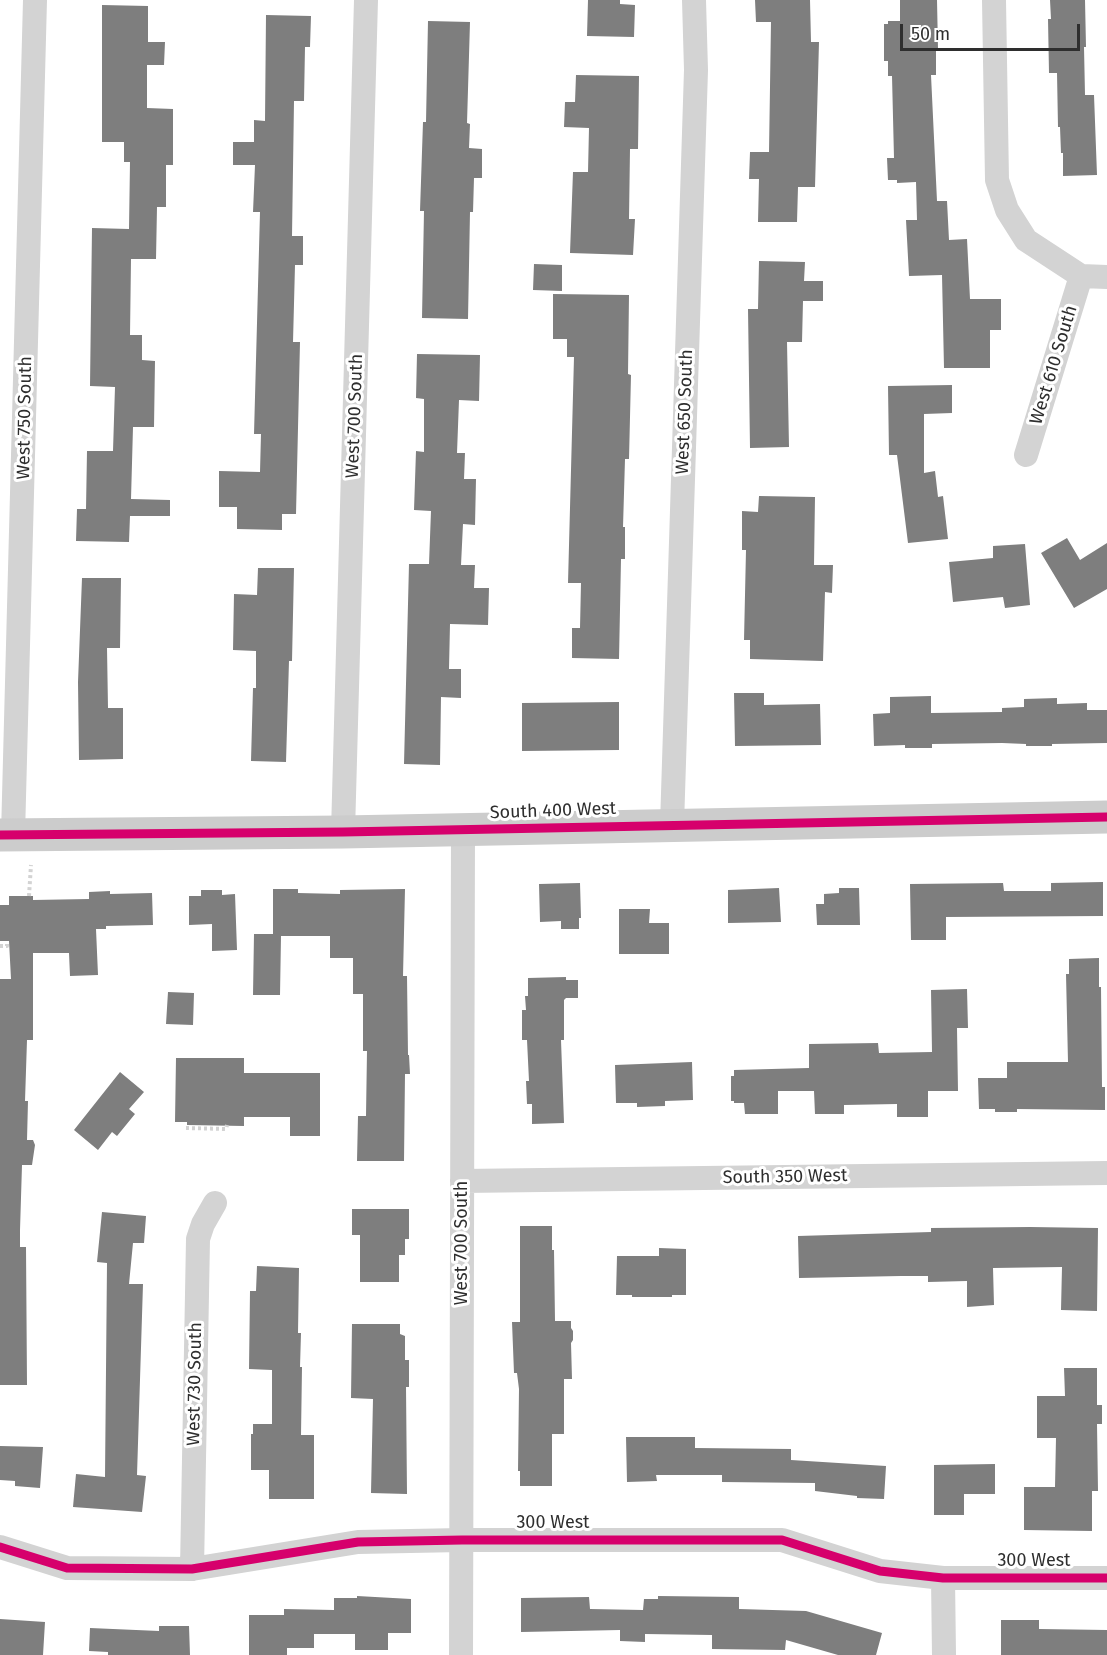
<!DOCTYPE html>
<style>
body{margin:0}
#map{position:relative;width:1107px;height:1655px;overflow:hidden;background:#fff;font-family:"Fira Sans",sans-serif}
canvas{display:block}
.scale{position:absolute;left:900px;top:24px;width:180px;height:27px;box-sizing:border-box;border:3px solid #2e2e2e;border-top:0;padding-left:8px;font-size:18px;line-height:21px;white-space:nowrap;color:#2e2e2e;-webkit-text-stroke:4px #fff;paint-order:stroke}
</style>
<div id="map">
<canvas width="1107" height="1655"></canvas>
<div class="scale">50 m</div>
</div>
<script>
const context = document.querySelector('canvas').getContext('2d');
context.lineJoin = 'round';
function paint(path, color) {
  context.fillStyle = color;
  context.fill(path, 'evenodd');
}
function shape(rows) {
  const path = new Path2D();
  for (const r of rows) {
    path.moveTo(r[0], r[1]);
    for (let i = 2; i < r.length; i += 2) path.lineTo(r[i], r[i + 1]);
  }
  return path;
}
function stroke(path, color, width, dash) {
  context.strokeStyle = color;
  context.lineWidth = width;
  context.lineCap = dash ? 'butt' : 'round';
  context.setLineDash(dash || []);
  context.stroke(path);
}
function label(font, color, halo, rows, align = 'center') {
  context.font = font + ' "Fira Sans",sans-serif';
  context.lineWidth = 6;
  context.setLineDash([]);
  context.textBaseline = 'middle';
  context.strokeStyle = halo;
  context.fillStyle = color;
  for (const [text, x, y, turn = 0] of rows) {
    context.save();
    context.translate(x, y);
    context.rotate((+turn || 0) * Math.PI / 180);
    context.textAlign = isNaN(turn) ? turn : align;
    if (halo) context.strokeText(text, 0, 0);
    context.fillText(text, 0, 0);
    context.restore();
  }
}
paint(shape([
 [588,0,620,0,620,4,635,5,634,37,587,36],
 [755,0,810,0,811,42,819,42,815,187,798,187,797,222,758,222,759,179,749,179,750,152,769,152,771,22,756,22],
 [900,0,937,0,938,49,936,49,936,75,931,75,937,201,947,201,949,240,967,239,970,299,1001,299,1001,330,990,330,990,368,944,368,942,275,909,276,906,220,917,220,916,182,897,183,897,180,888,180,887,158,894,158,892,76,888,76,888,61,884,61,884,24,888,24,888,21,900,21],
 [1050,0,1085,0,1086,47,1084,47,1085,95,1094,95,1097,175,1063,176,1063,153,1061,153,1060,127,1058,127,1057,73,1049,73,1048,19,1051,19],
 [102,5,148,6,148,42,165,42,164,65,147,65,147,108,173,109,173,165,166,165,166,207,157,207,156,259,131,259,130,335,142,335,142,360,155,361,154,427,133,427,131,499,170,500,170,516,130,516,129,542,76,541,77,509,86,509,87,451,113,451,115,387,90,386,92,228,129,229,130,162,124,162,124,142,102,142],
 [266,15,311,16,310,47,305,47,304,101,294,101,292,236,303,236,303,265,295,265,293,342,300,342,296,514,282,514,282,530,237,529,237,507,219,507,219,471,260,472,261,434,254,434,260,212,253,212,255,165,233,165,233,142,254,142,254,120,265,121],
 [428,21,470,22,467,123,470,124,469,148,482,149,482,178,474,178,473,212,470,212,468,319,422,318,424,211,420,211,423,122,426,122],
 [576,75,639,76,638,149,630,149,629,219,635,219,633,255,570,253,573,172,588,172,589,128,564,127,565,102,575,102],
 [759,261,805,262,804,281,823,281,823,301,803,301,802,342,787,342,789,447,750,448,748,309,758,309],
 [534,264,562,265,562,291,533,290],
 [553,294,629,295,628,374,631,375,629,459,625,459,623,527,625,527,625,559,621,559,619,659,572,658,572,628,580,628,581,583,568,583,574,357,567,357,567,339,553,339],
 [417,354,480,355,479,401,459,400,457,453,465,453,464,479,476,479,475,525,463,524,461,565,475,565,474,588,489,588,488,625,450,624,449,669,461,669,461,698,441,697,440,765,404,764,409,564,429,564,431,511,414,510,416,451,424,452,424,399,416,398],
 [952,385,952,413,924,414,924,473,935,471,938,497,943,496,948,539,908,543,897,455,889,455,888,386],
 [759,496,815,497,814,565,833,565,832,593,825,592,823,661,750,659,750,640,744,640,746,550,742,550,742,511,758,512],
 [1067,538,1080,560,1107,543,1107,589,1074,608,1041,553],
 [1025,544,1030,605,1005,608,1003,597,953,602,949,562,993,558,993,546],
 [258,568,294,568,292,661,289,661,286,762,251,761,253,688,256,688,256,651,233,650,234,594,257,595],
 [82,578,121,578,120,648,107,648,108,708,123,708,123,759,79,760,78,682],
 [734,693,764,693,764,705,820,704,821,745,735,746],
 [931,696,931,713,1002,712,1002,708,1024,707,1024,699,1057,698,1057,704,1087,703,1087,710,1107,710,1107,743,1052,744,1052,746,1026,746,1026,744,1002,743,932,744,932,748,905,748,905,745,874,746,873,714,890,713,890,697],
 [619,702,619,750,522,751,522,703],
 [1103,882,1103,916,946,917,946,940,911,940,910,884,1003,883,1004,891,1051,891,1051,883],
 [580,883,581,918,579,918,579,929,561,929,561,921,540,922,539,884],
 [779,888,781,922,728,923,728,890],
 [839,888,859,888,860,925,817,925,816,904,824,904,824,894,839,893],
 [273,889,298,889,298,893,340,894,340,890,405,889,403,976,407,976,408,1055,409,1055,410,1074,405,1074,404,1161,357,1161,358,1116,366,1116,367,1051,363,1051,363,994,353,994,353,958,330,958,330,936,281,936,280,995,253,995,254,934,273,934],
 [201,890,222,890,222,895,235,894,237,950,212,951,212,924,189,925,189,896,201,896],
 [110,891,110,894,152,893,153,925,106,926,106,929,96,929,98,975,70,976,69,953,33,953,33,1040,27,1040,25,1101,28,1101,27,1140,33,1140,35,1145,32,1165,22,1165,20,1230,20,1247,26,1247,27,1385,0,1385,0,979,11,979,9,941,0,941,0,905,9,905,9,896,33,896,33,900,89,899,89,892],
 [619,909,650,909,649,923,669,923,669,954,619,954],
 [1099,958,1099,987,1101,987,1102,1087,1105,1087,1105,1110,1017,1109,1017,1112,995,1112,995,1109,979,1109,978,1078,1007,1078,1007,1062,1068,1062,1066,974,1069,974,1069,959],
 [566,977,566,980,578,980,578,998,566,998,564,1000,564,1040,561,1040,564,1123,532,1124,532,1104,527,1104,526,1081,529,1081,527,1040,522,1040,522,1010,526,1010,525,996,528,996,528,978],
 [967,989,968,1028,957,1028,958,1091,928,1091,928,1117,897,1117,897,1104,844,1105,844,1114,815,1114,814,1091,778,1091,778,1114,745,1114,744,1103,734,1103,734,1101,731,1101,731,1076,734,1076,734,1070,809,1068,809,1044,878,1043,879,1053,932,1052,931,990],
 [168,992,194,993,193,1025,166,1024],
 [176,1058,244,1058,244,1073,320,1073,320,1136,290,1136,290,1117,244,1117,244,1126,187,1125,187,1122,175,1122],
 [692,1062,693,1100,665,1101,665,1106,637,1107,637,1103,616,1103,615,1065],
 [120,1072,144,1092,129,1109,135,1114,117,1136,112,1132,98,1150,74,1130],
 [352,1209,409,1209,409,1239,405,1239,405,1255,399,1255,399,1282,360,1282,360,1235,352,1235],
 [102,1212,146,1216,144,1243,133,1243,129,1284,143,1284,137,1475,146,1476,142,1512,73,1507,76,1474,105,1477,107,1263,97,1262],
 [520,1226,552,1226,552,1250,554,1250,555,1321,571,1321,571,1328,573,1331,573,1340,571,1343,572,1379,564,1379,564,1434,552,1434,552,1486,520,1486,520,1471,518,1471,519,1389,517,1373,514,1373,512,1322,520,1322],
 [1030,1227,1098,1228,1097,1311,1061,1310,1062,1267,993,1268,994,1305,967,1307,967,1281,928,1282,928,1276,901,1276,799,1278,798,1236,931,1232,931,1228],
 [659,1248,686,1249,686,1295,672,1295,672,1297,632,1297,632,1295,616,1295,617,1256,659,1256],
 [257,1266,299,1268,298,1333,301,1333,300,1367,302,1367,301,1435,314,1435,314,1499,269,1499,269,1470,251,1470,251,1434,253,1434,253,1424,272,1424,272,1370,249,1369,250,1291,256,1291],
 [352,1324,400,1324,400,1334,405,1336,405,1360,409,1360,409,1387,406,1387,407,1494,371,1493,373,1399,351,1398],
 [1064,1368,1097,1368,1097,1405,1102,1405,1102,1424,1097,1424,1098,1491,1092,1491,1092,1531,1024,1530,1024,1487,1055,1487,1056,1438,1037,1438,1037,1396,1065,1396],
 [626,1437,695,1437,695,1448,791,1449,791,1460,886,1466,884,1499,857,1498,857,1496,815,1491,815,1483,722,1482,722,1475,656,1475,657,1481,627,1482],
 [0,1446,43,1447,40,1488,15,1486,15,1481,0,1480],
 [995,1464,995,1494,964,1494,964,1515,934,1515,934,1465],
 [357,1596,411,1599,411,1633,388,1633,388,1650,355,1650,355,1634,314,1634,314,1648,287,1648,287,1655,249,1655,249,1615,284,1615,284,1609,334,1610,334,1598,357,1598],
 [658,1596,739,1597,739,1609,806,1611,882,1633,876,1655,838,1655,786,1640,785,1650,712,1649,712,1635,645,1634,645,1642,620,1641,620,1630,521,1632,521,1598,589,1597,590,1609,643,1610,644,1599,658,1599],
 [0,1619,45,1622,43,1655,0,1655],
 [1001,1620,1039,1620,1039,1629,1107,1630,1107,1655,1001,1655],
 [159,1626,189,1626,190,1655,108,1655,108,1652,89,1651,90,1628,159,1631]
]), '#7e7e7e');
stroke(shape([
 [29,896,31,865],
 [0,946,7,946,7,941],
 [186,1128,226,1129,227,1125]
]), '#d3d3d3', 4, [3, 3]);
stroke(shape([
 [994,0,997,180,1007,210,1026,240,1081,276,1107,277],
 [1026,455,1081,276],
 [672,825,696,70,694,0],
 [343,832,366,0],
 [13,835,35,0],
 [462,1181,1107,1173],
 [0,1547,67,1568,192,1569,358,1542,462,1540,782,1540,880,1571,943,1578,1107,1578],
 [192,1569,198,1239,203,1224,215,1203],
 [943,1578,944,1655],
 [461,1655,463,830]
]), '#d3d3d3', 24);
stroke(shape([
 [0,835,343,832,1107,817]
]), '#ccc', 33);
stroke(shape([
 [0,835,343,832,1107,817],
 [0,1547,67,1568,192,1569,358,1542,462,1540,782,1540,880,1571,943,1578,1107,1578]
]), '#d6006c', 9);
label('18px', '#2e2e2e', '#fff', [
 ["West 610 South",1054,365,-73],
 ["West 650 South",685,412,-88],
 ["West 700 South",355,416,-88],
 ["West 750 South",25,418,-89],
 ["South 400 West",553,811,-2],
 ["South 350 West",785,1177,-1],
 ["West 700 South",462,1243,-90],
 ["West 730 South",195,1384,-89],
 ["300 West",553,1523],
 ["300 West",1034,1561]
]);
</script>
